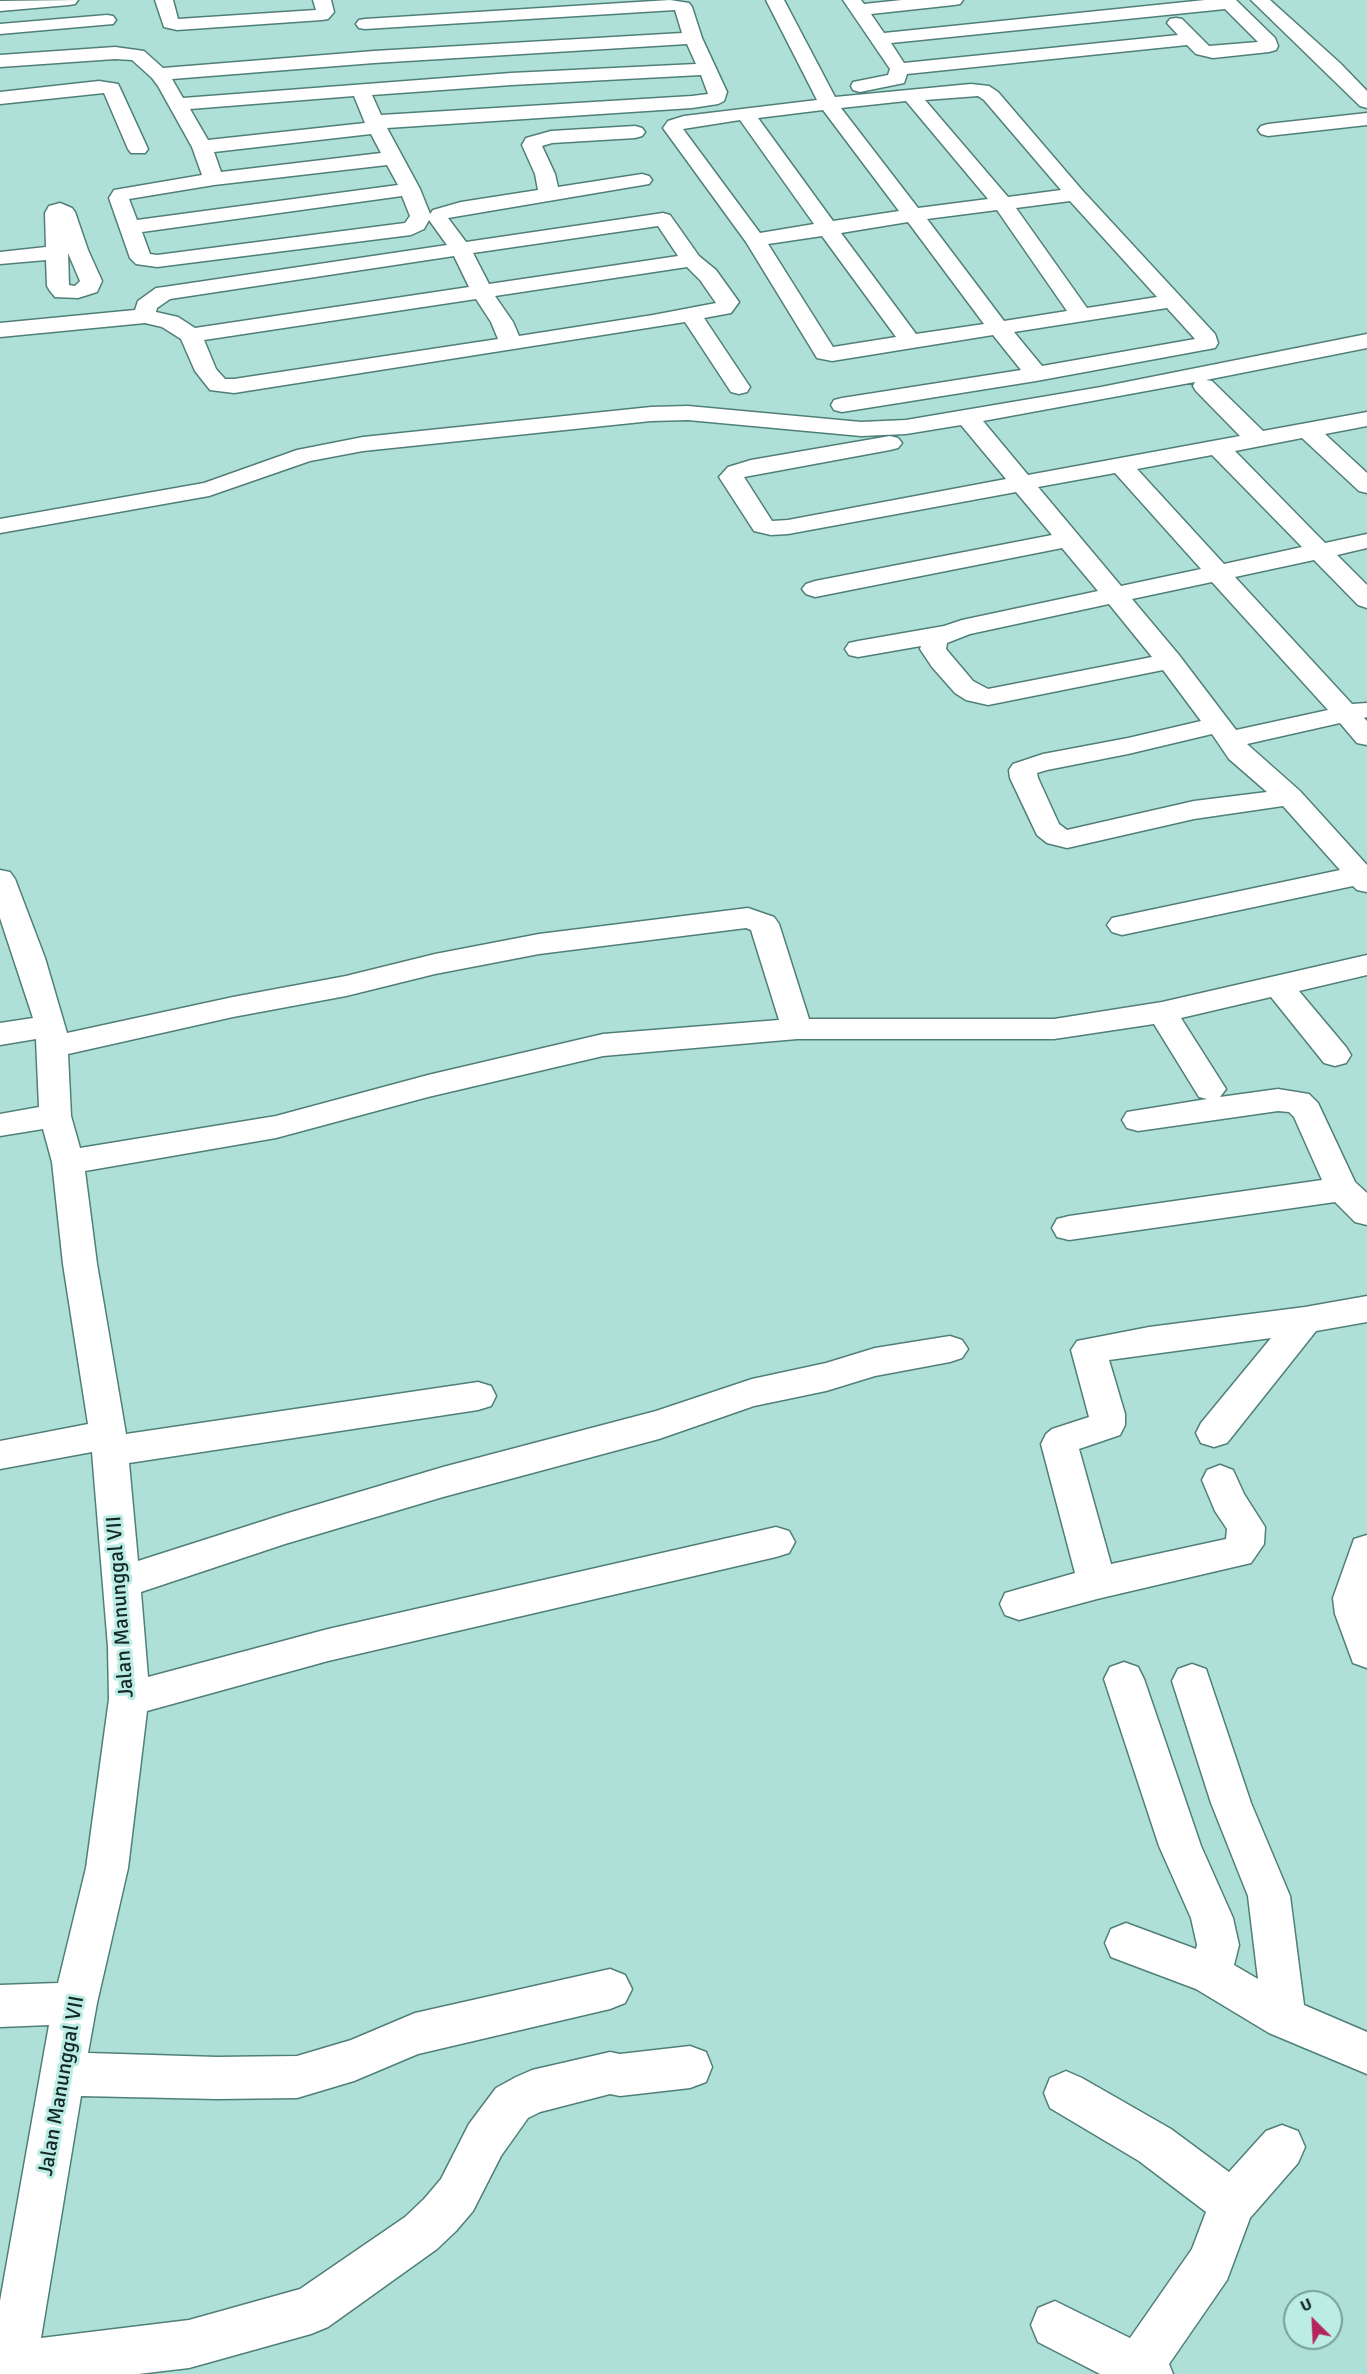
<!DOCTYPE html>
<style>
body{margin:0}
#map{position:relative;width:1367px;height:2374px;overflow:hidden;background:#aee0d8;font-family:Signika,sans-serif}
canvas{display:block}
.north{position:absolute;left:1283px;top:2290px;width:60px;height:60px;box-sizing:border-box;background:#bbede5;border:2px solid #789e98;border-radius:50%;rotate:336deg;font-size:16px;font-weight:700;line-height:24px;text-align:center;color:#142825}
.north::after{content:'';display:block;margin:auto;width:21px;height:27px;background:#b4265b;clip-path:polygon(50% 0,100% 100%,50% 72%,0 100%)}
</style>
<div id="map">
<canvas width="1367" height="2374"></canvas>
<div class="north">U</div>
</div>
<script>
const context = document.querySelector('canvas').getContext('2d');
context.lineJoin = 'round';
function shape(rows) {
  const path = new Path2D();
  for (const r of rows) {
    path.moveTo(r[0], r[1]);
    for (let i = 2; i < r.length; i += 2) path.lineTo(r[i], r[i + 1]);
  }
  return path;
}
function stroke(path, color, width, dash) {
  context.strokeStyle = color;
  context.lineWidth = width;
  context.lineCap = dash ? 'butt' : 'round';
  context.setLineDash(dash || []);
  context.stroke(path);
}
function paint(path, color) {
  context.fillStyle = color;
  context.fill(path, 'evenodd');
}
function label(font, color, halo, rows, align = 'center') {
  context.font = font + ' Signika,sans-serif';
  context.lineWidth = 6;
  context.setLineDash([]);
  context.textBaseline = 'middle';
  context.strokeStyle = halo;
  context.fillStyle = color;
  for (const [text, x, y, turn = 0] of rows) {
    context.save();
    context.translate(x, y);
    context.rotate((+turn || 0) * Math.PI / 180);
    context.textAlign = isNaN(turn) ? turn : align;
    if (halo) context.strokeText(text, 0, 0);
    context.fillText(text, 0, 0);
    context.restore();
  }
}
const minor = shape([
 [78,0,75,4,69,5,0,11,0,1,78,0],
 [155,0,173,0,178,19,316,10,313,0,331,0,334,12,328,19,322,20,177,30,164,27,155,0],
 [670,0,689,3,692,7,702,38,727,92,724,101,718,104,692,108,387,128,420,189,430,214,433,210,461,202,538,190,535,174,522,145,526,138,551,131,635,126,642,128,645,132,642,136,635,138,552,143,542,146,555,174,558,187,642,174,649,176,652,180,649,184,448,218,466,242,663,213,670,215,699,256,716,270,739,302,731,313,704,318,750,387,747,392,739,394,731,392,685,322,234,393,210,390,195,371,181,339,162,327,145,323,0,337,0,323,135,310,138,301,156,288,164,287,447,245,429,220,424,229,411,235,157,267,136,264,130,258,109,198,114,190,202,175,192,147,158,86,152,78,132,60,115,59,0,67,0,55,115,47,144,51,163,68,374,51,682,33,675,10,365,29,359,28,356,24,359,20,365,19,670,0],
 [687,44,696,64,511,73,183,98,172,79,374,63,687,44],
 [701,75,708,94,692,96,381,115,372,95,511,85,701,75],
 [354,96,365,123,208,140,190,109,354,96],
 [371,134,381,153,221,172,214,152,371,134],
 [387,165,398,185,137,220,129,199,214,185,387,165],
 [402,196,410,216,405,223,157,255,150,254,142,232,402,196],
 [658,226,678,256,489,284,473,253,658,226],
 [454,256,469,287,195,328,178,317,156,312,157,308,170,299,454,256],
 [687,267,700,280,716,303,653,315,519,336,513,322,495,296,687,267],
 [476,299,491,322,498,339,234,379,225,379,216,369,204,340,476,299],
 [766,0,784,0,835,97,971,84,989,86,998,92,1082,190,1215,334,1218,343,1215,348,1036,381,842,412,834,410,831,405,834,400,842,398,1021,370,993,335,832,361,817,358,814,353,746,242,663,128,668,121,684,116,817,100,766,0],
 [978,96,984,100,1061,190,1008,197,925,100,978,96],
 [906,101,988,199,918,208,841,108,906,101],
 [823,110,899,211,833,221,758,118,823,110],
 [740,120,814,224,760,233,683,129,740,120],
 [1070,201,1157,297,1087,308,1016,208,1070,201],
 [997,210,1067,311,1004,321,927,219,997,210],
 [908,222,984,324,916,334,841,233,908,222],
 [822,236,896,337,833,347,768,244,822,236],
 [1167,308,1195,339,1042,366,1014,332,1167,308],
 [843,0,861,0,864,4,902,0,963,0,960,4,954,5,871,14,884,33,1205,0,1236,0,1275,38,1278,46,1276,50,1269,52,1213,58,1196,54,1187,45,907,74,904,83,860,92,853,90,851,86,853,82,888,75,890,69,843,0],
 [1225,9,1258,42,1209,46,1182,19,1176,18,1170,19,1167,23,1178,35,904,63,891,43,1225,9],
 [1251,0,1270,0,1340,63,1367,91,1367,108,1360,106,1251,0],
 [107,15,113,16,116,20,113,24,0,34,0,24,107,15],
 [99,81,118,84,120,88,148,149,145,153,131,153,128,149,104,93,0,104,0,92,99,81],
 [1367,113,1367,125,1268,136,1261,134,1258,130,1261,126,1268,124,1367,113],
 [60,203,72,208,75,212,88,250,102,281,97,292,78,298,55,297,50,291,47,286,46,260,0,264,0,252,46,247,45,213,49,206,60,203],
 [68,253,80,281,75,286,69,285,68,253],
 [1367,334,1367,348,1206,380,1212,381,1263,431,1367,412,1367,426,1325,434,1367,473,1367,493,1359,491,1302,438,1235,451,1325,543,1367,534,1367,548,1337,555,1367,585,1367,608,1358,605,1314,560,1235,577,1352,704,1367,703,1367,717,1364,718,1367,721,1367,745,1357,743,1340,723,1247,744,1300,791,1367,865,1367,892,1357,890,1353,886,1122,935,1112,932,1107,925,1112,918,1340,870,1283,806,1194,819,1067,848,1047,843,1037,835,1010,778,1009,770,1013,764,1043,754,1128,738,1201,721,1163,670,988,705,966,700,955,693,932,667,920,649,921,646,858,657,849,655,845,649,849,643,858,641,944,626,962,620,1098,591,1062,548,815,597,806,594,802,589,806,584,815,581,1052,535,1016,492,788,534,771,535,754,531,719,477,728,467,751,460,890,436,898,438,902,443,898,448,890,450,744,477,772,521,788,520,1006,479,961,425,906,434,861,436,688,420,651,421,363,451,310,461,209,496,0,533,0,519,204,483,297,450,363,437,651,407,688,406,861,422,906,420,1101,387,1367,334],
 [1195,382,1193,386,1196,391,1240,436,1028,475,983,421,1195,382],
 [1212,455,1302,547,1224,564,1137,469,1212,455],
 [1115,473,1201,569,1121,586,1038,487,1115,473],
 [1212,582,1328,710,1236,730,1179,655,1132,599,1212,582],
 [1109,604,1152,657,988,689,973,681,946,649,947,643,970,634,1109,604],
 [1212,734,1229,759,1267,792,1194,801,1067,830,1059,824,1038,778,1037,773,1047,770,1128,754,1212,734],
 [0,870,10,872,15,879,45,958,67,1033,233,997,346,976,435,954,539,934,748,908,774,917,779,924,809,1019,1054,1019,1162,1002,1367,955,1367,975,1299,991,1346,1047,1351,1055,1346,1063,1335,1066,1324,1063,1271,997,1181,1018,1226,1089,1220,1097,1278,1089,1309,1094,1318,1103,1355,1182,1367,1193,1367,1225,1355,1222,1335,1202,1069,1240,1057,1237,1052,1228,1057,1219,1069,1216,1322,1180,1294,1117,1289,1112,1278,1111,1138,1131,1127,1128,1122,1120,1127,1112,1207,1099,1199,1097,1154,1024,1054,1039,797,1039,603,1056,428,1097,276,1138,85,1171,97,1264,126,1434,478,1382,491,1386,496,1396,491,1406,478,1410,129,1463,138,1561,285,1514,443,1467,656,1411,752,1379,826,1363,875,1348,950,1336,962,1340,968,1349,962,1358,950,1362,875,1376,826,1391,754,1406,659,1439,443,1497,285,1544,141,1592,148,1677,328,1629,776,1527,789,1531,795,1542,789,1553,776,1557,328,1661,147,1711,128,1868,97,2003,88,2053,217,2057,297,2056,351,2040,415,2013,610,1969,625,1975,632,1989,625,2003,610,2009,418,2054,354,2081,297,2098,217,2099,81,2096,41,2338,189,2320,300,2289,405,2217,424,2199,441,2179,469,2124,496,2088,516,2077,532,2070,610,2052,620,2054,690,2046,706,2052,712,2067,706,2082,690,2088,620,2096,610,2094,540,2112,528,2118,501,2156,473,2211,456,2231,437,2249,328,2327,311,2334,189,2368,138,2374,0,2374,0,2301,49,2025,0,2027,0,1985,58,1983,86,1868,109,1699,108,1647,92,1452,0,1469,0,1441,88,1424,63,1264,52,1162,43,1129,0,1136,0,1114,39,1107,36,1039,0,1045,0,1023,33,1018,0,918,0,870],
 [746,928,751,930,779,1020,603,1034,428,1075,276,1116,80,1148,71,1116,68,1054,233,1017,346,996,435,974,539,954,746,928],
 [1367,1296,1367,1322,1316,1331,1227,1443,1214,1447,1201,1443,1196,1433,1201,1423,1271,1338,1109,1360,1125,1414,1125,1425,1120,1435,1079,1449,1111,1564,1226,1539,1227,1529,1215,1511,1202,1480,1207,1470,1220,1465,1233,1470,1244,1494,1265,1527,1264,1544,1251,1563,1097,1599,1019,1620,1005,1615,1000,1604,1005,1593,1075,1573,1041,1444,1046,1434,1052,1429,1089,1417,1071,1350,1077,1341,1149,1327,1305,1307,1367,1296],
 [1367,1535,1367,1668,1353,1663,1335,1614,1333,1598,1354,1539,1367,1535],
 [1124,1662,1138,1667,1144,1679,1201,1846,1233,1918,1239,1945,1234,1965,1258,1979,1248,1896,1211,1803,1172,1681,1178,1669,1192,1664,1206,1669,1251,1803,1290,1896,1304,2005,1367,2032,1367,2074,1269,2033,1196,1989,1111,1957,1105,1943,1111,1929,1126,1923,1196,1949,1197,1945,1191,1918,1159,1846,1104,1679,1110,1667,1124,1662],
 [1066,2071,1082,2078,1171,2129,1229,2172,1266,2131,1282,2125,1298,2131,1305,2147,1298,2163,1250,2218,1227,2280,1169,2364,1173,2374,1100,2374,1038,2342,1031,2325,1038,2308,1055,2301,1130,2338,1192,2249,1206,2212,1139,2161,1050,2108,1044,2093,1050,2078,1066,2071]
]);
stroke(minor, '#507f79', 3);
paint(minor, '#fff');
label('21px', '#142825', '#bbede5', [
 ["Jalan Manunggal VII",121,1607,-94],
 ["Jalan Manunggal VII",62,2086,-80]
]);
</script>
